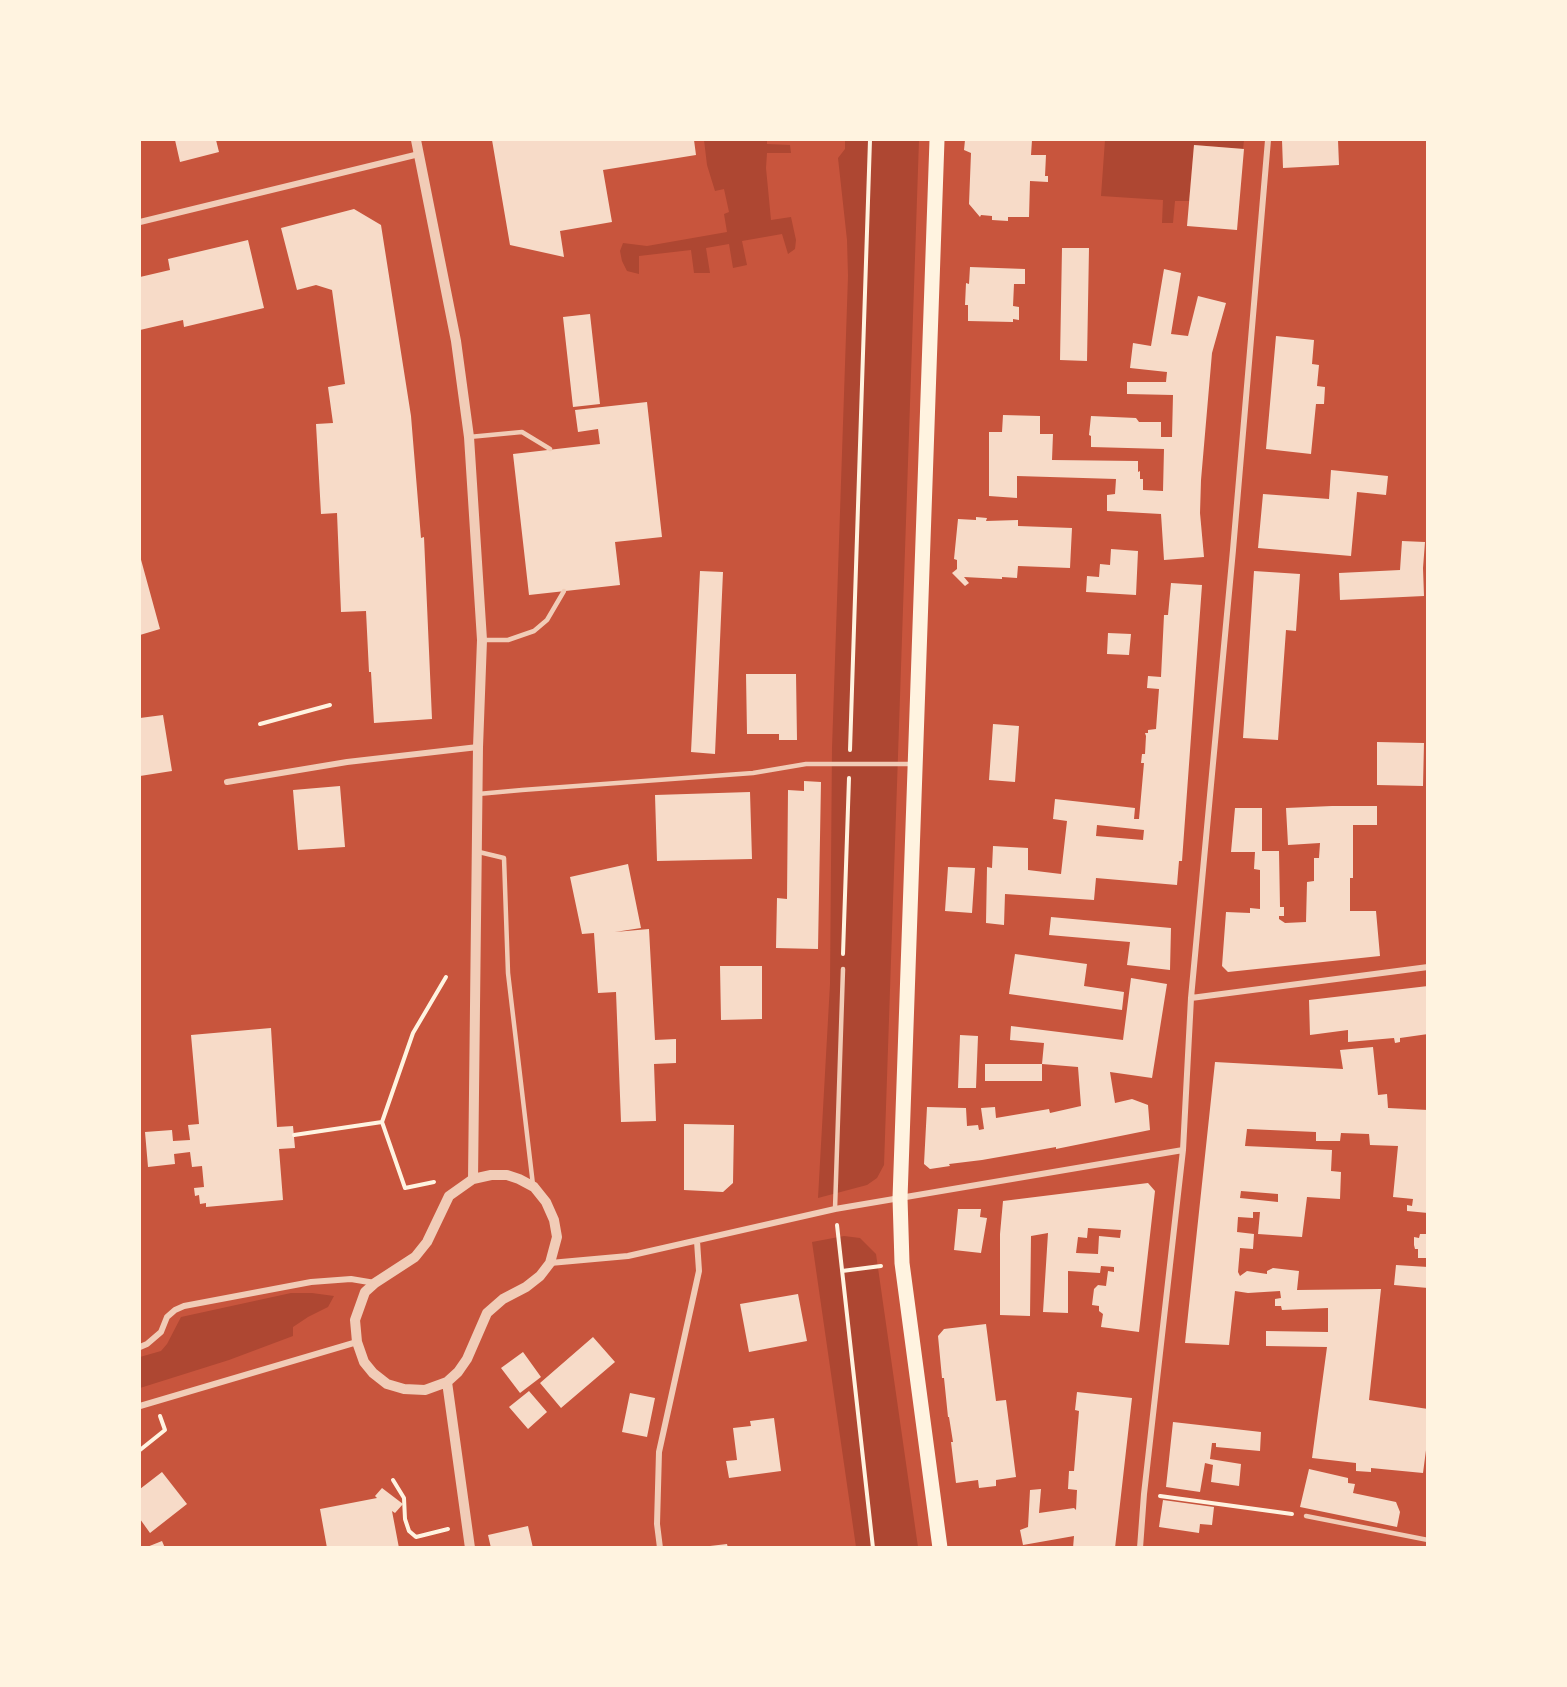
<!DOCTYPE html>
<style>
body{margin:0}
#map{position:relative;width:1567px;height:1687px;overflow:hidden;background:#c8553d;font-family:Merriweather,serif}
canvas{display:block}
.frame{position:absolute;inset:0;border:141px solid #fff3e0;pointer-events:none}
</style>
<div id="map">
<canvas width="1567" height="1687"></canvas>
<div class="frame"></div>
</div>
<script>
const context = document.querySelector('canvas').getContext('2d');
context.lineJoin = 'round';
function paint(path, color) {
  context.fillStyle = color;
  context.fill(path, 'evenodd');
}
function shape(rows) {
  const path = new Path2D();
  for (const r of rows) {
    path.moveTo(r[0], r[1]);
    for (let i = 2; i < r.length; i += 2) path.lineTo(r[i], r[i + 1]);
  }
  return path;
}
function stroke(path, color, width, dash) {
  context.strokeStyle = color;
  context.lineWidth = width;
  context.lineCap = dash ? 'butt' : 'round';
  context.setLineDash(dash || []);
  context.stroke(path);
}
paint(shape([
 [704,140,767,140,767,144,790,145,791,153,767,153,766,168,771,220,791,217,796,240,795,249,788,254,782,234,742,241,747,265,733,268,729,244,706,248,710,273,694,273,691,250,639,256,639,274,627,271,622,261,620,251,623,243,647,246,727,232,724,214,729,212,724,189,715,191,707,165],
 [845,140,919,140,884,1165,877,1178,867,1185,818,1198,830,984,832,748,848,276,847,240,838,158,845,149],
 [1105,140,1244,140,1243,149,1194,145,1189,201,1175,201,1173,223,1162,223,1163,200,1101,196],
 [844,1236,860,1238,876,1254,918,1547,856,1547,812,1242],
 [291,1293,312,1293,334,1296,328,1307,308,1317,293,1327,293,1336,229,1360,140,1388,140,1357,161,1351,167,1344,181,1317]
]), '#ae4732');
paint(shape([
 [175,140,216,140,219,152,180,162],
 [492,140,694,140,696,155,603,170,612,222,560,231,564,257,510,245],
 [965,140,1032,140,1031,155,1046,155,1045,176,1048,176,1048,182,1030,181,1029,217,1008,217,1008,221,992,220,992,216,981,215,980,217,969,204,971,153,964,150],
 [1282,140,1338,140,1339,165,1283,168],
 [1194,145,1244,149,1237,230,1187,226],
 [354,209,381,225,411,416,421,538,424,537,432,719,374,723,371,672,369,672,366,611,341,612,337,513,321,514,316,424,333,423,328,387,345,384,332,290,316,285,297,290,281,228],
 [248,240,264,308,184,327,183,320,140,330,140,277,170,270,168,259],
 [1062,248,1089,248,1087,361,1060,360],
 [970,267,1025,269,1025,284,1014,284,1013,306,1019,307,1019,320,1013,319,1013,322,968,321,968,305,965,305,966,283,969,284],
 [1164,269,1181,273,1171,334,1188,336,1198,296,1226,303,1212,353,1201,480,1200,513,1204,557,1164,560,1161,514,1107,511,1107,495,1115,494,1116,479,1017,476,1017,498,989,496,989,432,1002,432,1003,415,1040,416,1040,434,1053,434,1052,460,1138,461,1138,472,1140,471,1140,479,1143,479,1143,490,1163,491,1164,449,1091,447,1091,436,1089,435,1091,416,1136,418,1139,422,1161,422,1161,437,1172,437,1173,395,1127,394,1127,382,1166,382,1167,372,1130,368,1133,343,1151,346],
 [590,314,600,404,573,407,563,317],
 [1276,336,1314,340,1312,364,1319,365,1317,386,1325,387,1324,404,1316,404,1311,454,1266,449],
 [647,402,662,537,615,542,620,585,529,595,513,454,600,444,598,429,578,432,575,410],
 [1331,470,1388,476,1386,495,1357,492,1351,556,1258,548,1263,494,1329,499],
 [976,517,987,518,986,521,1018,520,1018,526,1072,528,1070,568,1018,566,1017,578,1002,577,1002,579,964,577,969,583,965,586,952,573,957,569,957,560,954,559,958,519,976,520],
 [1402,541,1425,542,1423,568,1424,596,1340,600,1339,573,1400,570],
 [1111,549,1138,551,1136,595,1086,592,1087,576,1099,577,1100,564,1110,565],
 [140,556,160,629,140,635],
 [700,571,723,572,715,754,691,752],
 [1254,571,1300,574,1296,631,1286,630,1278,740,1243,738],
 [1171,583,1202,585,1182,861,1179,861,1177,885,1096,878,1094,900,1005,894,1004,925,986,923,987,867,992,868,993,846,1028,848,1028,870,1061,874,1067,821,1053,819,1055,799,1135,808,1134,819,1139,819,1144,763,1141,763,1142,754,1145,754,1146,736,1145,733,1148,733,1148,730,1156,729,1159,689,1147,688,1148,676,1161,677,1164,615,1168,615],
 [1097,825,1144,830,1143,840,1096,836],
 [1108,633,1131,634,1129,655,1107,654],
 [746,674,796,674,797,740,779,740,779,734,747,734],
 [163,715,172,771,140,776,140,718],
 [993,724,1019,726,1015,782,989,780],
 [1377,742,1424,743,1423,786,1377,785],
 [804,781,821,782,818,949,776,948,777,898,787,899,788,790,804,791],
 [340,786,345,847,298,850,293,790],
 [750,792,752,859,657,861,655,795],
 [1332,806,1377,806,1377,825,1353,825,1353,878,1350,878,1350,911,1376,911,1380,956,1228,972,1222,966,1226,912,1250,913,1250,908,1260,909,1260,870,1254,869,1255,852,1231,852,1235,808,1262,808,1262,851,1279,851,1280,907,1284,907,1284,916,1279,916,1279,919,1285,923,1306,922,1307,882,1314,881,1314,858,1319,858,1320,843,1288,845,1286,808],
 [628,864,641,928,615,932,649,929,655,1040,676,1039,676,1063,654,1064,656,1121,621,1122,616,992,598,993,594,933,582,934,570,877],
 [948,867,975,868,972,913,945,911],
 [1051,917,1171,928,1170,970,1127,965,1130,942,1049,935],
 [1015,954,1087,964,1084,986,1124,992,1122,1010,1009,994],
 [720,966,762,966,762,1019,721,1020],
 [1131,978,1167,984,1152,1078,1110,1072,1115,1103,1132,1099,1148,1105,1150,1130,1056,1149,1056,1147,982,1160,949,1164,950,1166,930,1169,924,1164,927,1107,966,1108,967,1126,978,1125,979,1130,984,1129,981,1108,995,1107,996,1118,1049,1109,1050,1113,1081,1106,1078,1067,1042,1064,1044,1043,1010,1040,1011,1026,1123,1040],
 [1428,986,1428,1034,1400,1038,1400,1042,1395,1043,1394,1038,1348,1042,1348,1030,1310,1035,1309,1000],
 [271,1028,277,1127,293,1126,295,1148,279,1149,283,1200,206,1207,206,1203,200,1204,199,1195,195,1196,194,1188,204,1187,202,1166,192,1167,190,1152,174,1154,175,1164,148,1167,145,1132,172,1130,173,1141,190,1140,188,1125,199,1124,191,1035],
 [960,1035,978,1036,976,1088,958,1088],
 [1373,1047,1378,1095,1387,1094,1388,1108,1428,1110,1428,1213,1407,1211,1407,1205,1412,1206,1413,1199,1393,1197,1398,1146,1370,1145,1369,1134,1341,1133,1340,1141,1316,1141,1316,1132,1247,1129,1245,1146,1332,1150,1331,1171,1341,1172,1340,1199,1307,1197,1302,1237,1258,1234,1260,1212,1253,1212,1253,1218,1238,1217,1237,1232,1254,1234,1253,1249,1240,1248,1238,1272,1240,1276,1247,1271,1267,1274,1267,1271,1273,1268,1299,1271,1297,1290,1381,1289,1369,1400,1428,1409,1428,1435,1423,1473,1371,1468,1371,1472,1356,1471,1356,1463,1312,1458,1327,1347,1266,1346,1266,1331,1328,1332,1328,1308,1282,1310,1281,1306,1275,1306,1275,1299,1281,1298,1280,1291,1248,1293,1235,1291,1229,1345,1185,1343,1215,1062,1343,1069,1340,1050],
 [1241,1191,1278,1194,1278,1202,1240,1198],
 [985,1064,1042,1064,1042,1081,985,1081],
 [684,1124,734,1125,733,1183,723,1192,684,1190],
 [1148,1183,1155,1191,1139,1332,1101,1327,1103,1314,1099,1311,1099,1306,1092,1305,1094,1289,1098,1285,1106,1286,1108,1271,1114,1272,1114,1267,1101,1266,1100,1273,1068,1271,1068,1313,1043,1312,1048,1233,1031,1236,1030,1316,1000,1315,1000,1234,1003,1201],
 [1088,1228,1121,1230,1120,1238,1099,1236,1098,1254,1076,1253,1078,1237,1087,1238],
 [958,1209,981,1209,980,1217,987,1218,981,1253,954,1250],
 [1420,1234,1428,1234,1428,1258,1418,1258,1418,1249,1415,1249,1414,1245,1414,1237,1419,1238],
 [1396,1265,1428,1267,1428,1288,1394,1285],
 [798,1294,807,1341,749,1352,740,1304],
 [986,1324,996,1401,1006,1400,1016,1477,996,1480,996,1486,979,1488,978,1480,956,1483,951,1442,953,1442,949,1417,948,1417,944,1378,942,1378,938,1336,944,1329],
 [593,1337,615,1362,561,1408,540,1383],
 [523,1352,541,1377,520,1393,501,1368],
 [529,1391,547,1412,528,1429,509,1407],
 [1077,1392,1132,1398,1115,1548,1073,1548,1074,1536,1023,1545,1020,1530,1028,1527,1030,1490,1041,1489,1039,1513,1074,1508,1076,1510,1077,1490,1068,1489,1069,1471,1074,1471,1079,1411,1075,1410],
 [630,1393,655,1398,647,1437,622,1432],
 [774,1418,781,1471,729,1478,726,1461,737,1460,733,1428,751,1426,750,1421],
 [1173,1422,1261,1432,1260,1451,1216,1447,1216,1443,1212,1443,1210,1459,1241,1464,1239,1486,1211,1482,1213,1465,1205,1463,1200,1492,1166,1487],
 [1309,1469,1348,1478,1348,1483,1355,1484,1353,1493,1396,1502,1400,1512,1397,1527,1300,1507],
 [162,1472,187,1504,150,1533,140,1519,140,1489],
 [382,1488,403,1504,395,1513,392,1511,399,1548,327,1548,320,1509,377,1498,375,1496],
 [1163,1500,1214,1507,1212,1525,1200,1524,1199,1533,1159,1527],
 [528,1526,533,1548,491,1548,488,1535],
 [162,1541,165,1548,147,1548,147,1547],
 [727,1544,728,1548,710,1548,710,1546]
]), '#f7dbc8');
stroke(shape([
 [260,724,330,705],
 [850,750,870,140],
 [843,954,849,778],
 [294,1135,382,1122],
 [434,1182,405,1188,382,1122,413,1033,446,977],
 [837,1225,873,1548],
 [842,1271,881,1266],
 [140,1450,165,1430,160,1416],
 [393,1480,404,1498,405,1519,409,1531,416,1537,448,1529],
 [1160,1496,1292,1514]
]), '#fff3e0', 4);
stroke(shape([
 [469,437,522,432,550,449],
 [482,640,508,640,534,631,547,620,564,591],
 [478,794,522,790,753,773,806,764,912,764],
 [479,852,504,858,508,973,533,1185],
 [835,1209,843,969],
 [1306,1516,1428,1540]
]), '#f1ccb7', 4.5);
stroke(shape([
 [140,222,419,154],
 [227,782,347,762,478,747],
 [1191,998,1428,967],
 [550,1263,628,1256,835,1209,1183,1150],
 [140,1347,147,1344,161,1332,167,1317,175,1310,184,1306,311,1282,351,1279,375,1283],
 [140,1406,357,1342],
 [660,1548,657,1524,659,1452,699,1271,697,1241],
 [1140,1548,1144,1494,1183,1150,1191,998,1233,550,1268,140]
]), '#f1ccb7', 6);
stroke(shape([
 [416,140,456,341,469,437,482,640,478,747,473,1179],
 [491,1175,507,1175,519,1179,534,1187,546,1202,554,1220,557,1237,550,1263,540,1276,526,1287,503,1299,487,1313,467,1359,458,1372,447,1382,425,1390,404,1389,387,1384,373,1373,364,1362,357,1342,355,1320,365,1292,375,1283,415,1257,427,1242,449,1196,473,1179,491,1175],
 [447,1382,470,1548]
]), '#f1ccb7', 10);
stroke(shape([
 [937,140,900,1198,902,1263,940,1548]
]), '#fff3e0', 15);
</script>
